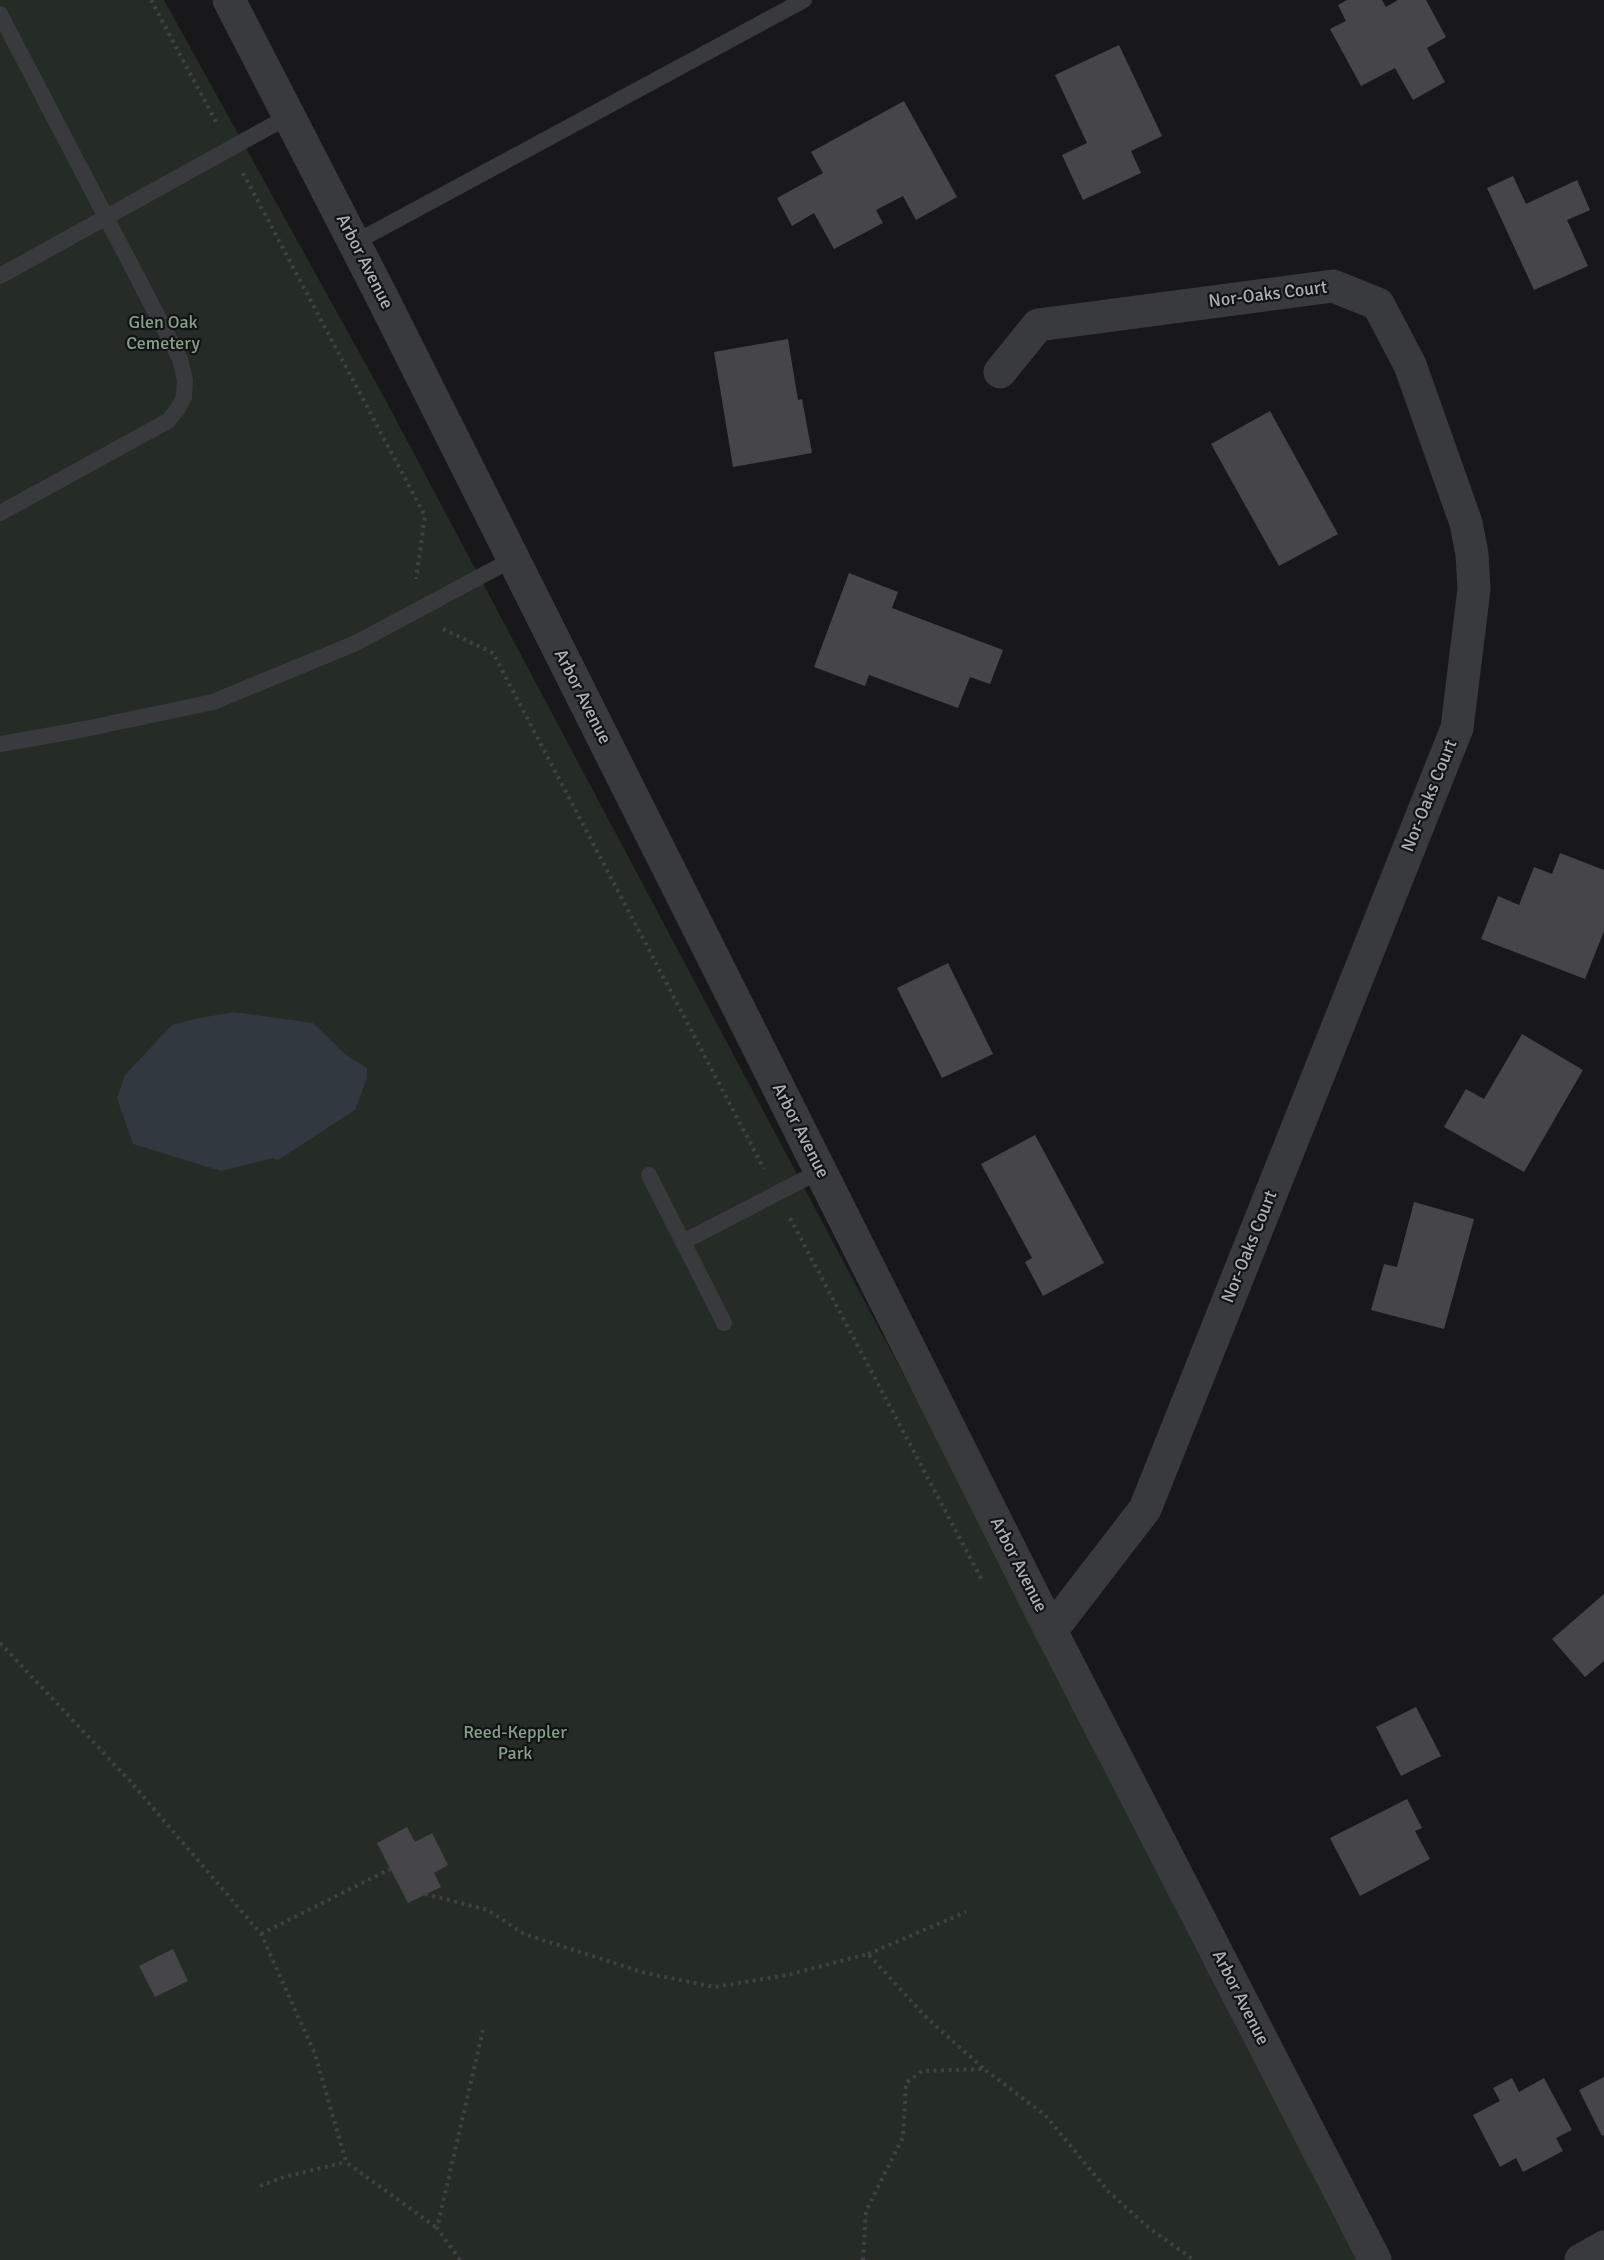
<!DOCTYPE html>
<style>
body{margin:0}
canvas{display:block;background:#18181a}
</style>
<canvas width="1604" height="2260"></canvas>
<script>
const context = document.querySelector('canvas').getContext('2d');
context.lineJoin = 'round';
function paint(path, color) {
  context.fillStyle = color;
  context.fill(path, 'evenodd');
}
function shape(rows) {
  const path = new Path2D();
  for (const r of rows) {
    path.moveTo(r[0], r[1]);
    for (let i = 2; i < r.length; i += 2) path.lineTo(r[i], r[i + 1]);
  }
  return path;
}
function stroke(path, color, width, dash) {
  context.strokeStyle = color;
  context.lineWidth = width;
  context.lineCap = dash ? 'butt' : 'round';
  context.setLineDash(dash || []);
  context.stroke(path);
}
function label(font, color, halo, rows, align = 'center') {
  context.font = font + ' Signika,sans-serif';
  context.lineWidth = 4.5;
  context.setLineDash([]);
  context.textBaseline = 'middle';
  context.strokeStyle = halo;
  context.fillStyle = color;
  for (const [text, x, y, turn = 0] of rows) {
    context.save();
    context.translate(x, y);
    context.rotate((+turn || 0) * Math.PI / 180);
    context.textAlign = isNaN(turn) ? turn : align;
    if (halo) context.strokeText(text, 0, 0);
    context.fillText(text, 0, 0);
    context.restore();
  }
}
paint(shape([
 [0,0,164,0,386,401,1374,2260,0,2260]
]), '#242c25');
paint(shape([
 [234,1012,313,1023,346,1055,367,1068,367,1078,355,1110,278,1160,273,1158,221,1171,133,1144,117,1098,125,1075,172,1025,194,1019]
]), '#31383f');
paint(shape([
 [1347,0,1382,0,1386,7,1398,0,1426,0,1446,37,1427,48,1445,82,1413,100,1395,68,1361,86,1330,29,1346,21,1338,5],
 [1119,45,1162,136,1131,151,1141,173,1083,200,1062,155,1087,143,1055,75],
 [904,101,957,197,916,220,903,196,876,210,883,223,834,249,814,213,792,226,777,198,823,173,811,152],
 [1513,176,1526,204,1577,180,1590,210,1567,220,1588,266,1534,290,1487,188],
 [788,339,798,400,802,399,812,453,733,467,714,352],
 [1270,411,1338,534,1279,566,1211,444],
 [849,573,898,592,892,608,1003,650,990,684,970,677,958,708,869,675,865,686,814,667],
 [1560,853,1604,870,1604,931,1585,979,1481,939,1498,896,1519,905,1534,867,1552,874],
 [948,963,993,1054,942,1078,897,988],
 [1522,1034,1583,1070,1524,1172,1444,1127,1466,1089,1484,1099],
 [1035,1135,1104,1263,1043,1296,1025,1262,1032,1258,981,1164],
 [1414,1202,1474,1219,1444,1329,1371,1310,1384,1264,1397,1267],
 [1604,1594,1604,1661,1585,1677,1552,1639],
 [1416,1707,1441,1756,1401,1776,1376,1727],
 [1407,1799,1422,1828,1415,1831,1430,1859,1360,1896,1330,1838],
 [407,1827,415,1842,432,1833,448,1865,434,1873,441,1887,408,1903,377,1843],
 [173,1949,188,1981,155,1997,139,1966],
 [1604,2077,1604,2135,1602,2136,1579,2090],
 [1512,2078,1519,2092,1544,2078,1572,2130,1556,2138,1563,2151,1523,2172,1516,2158,1500,2167,1473,2115,1500,2101,1493,2088]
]), '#45454a');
stroke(shape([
 [151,0,217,124],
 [243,173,425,516,416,579],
 [443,629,493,653,764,1169],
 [790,1218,983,1582],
 [0,1643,130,1781,261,1934,315,2054,346,2162,437,2228],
 [425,1894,488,1910,524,1934,645,1973,715,1987,787,1975,868,1954,925,2016,984,2069],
 [261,1934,390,1869],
 [868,1954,966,1912],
 [260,2186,284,2177,346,2162],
 [460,2260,437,2228,483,2030],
 [863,2260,866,2211,903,2137,906,2083,922,2071,984,2069,1045,2115,1108,2191,1149,2228,1194,2260]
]), '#3f4145', 4, [3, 4.5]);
stroke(shape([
 [0,14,180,359,185,380,184,397,177,410,168,421,0,513],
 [354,243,804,0],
 [0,276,289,116],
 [0,744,85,729,213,702,356,643,513,559],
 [649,1175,683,1242,820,1171],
 [683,1242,724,1323]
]), '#393a3e', 16);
stroke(shape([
 [229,0,380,293,1051,1631,1375,2260],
 [1000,372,1038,325,1333,286,1378,304,1410,365,1466,523,1472,554,1474,589,1457,728,1145,1509,1051,1631],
 [1581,2260,1604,2247]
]), '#393a3e', 33);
label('18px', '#abafb8', '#131315', [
 ["Arbor Avenue",364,262,63],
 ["Nor-Oaks Court",1268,295,-7],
 ["Arbor Avenue",582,697,63],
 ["Nor-Oaks Court",1430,796,-68],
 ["Arbor Avenue",800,1131,63],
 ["Nor-Oaks Court",1250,1247,-68],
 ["Arbor Avenue",1018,1565,63],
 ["Arbor Avenue",1240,1998,63]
]);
label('18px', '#84a187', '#131315', [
 ["Glen Oak",163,323],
 ["Cemetery",163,344],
 ["Reed-Keppler",515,1733],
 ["Park",515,1754]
]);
</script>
